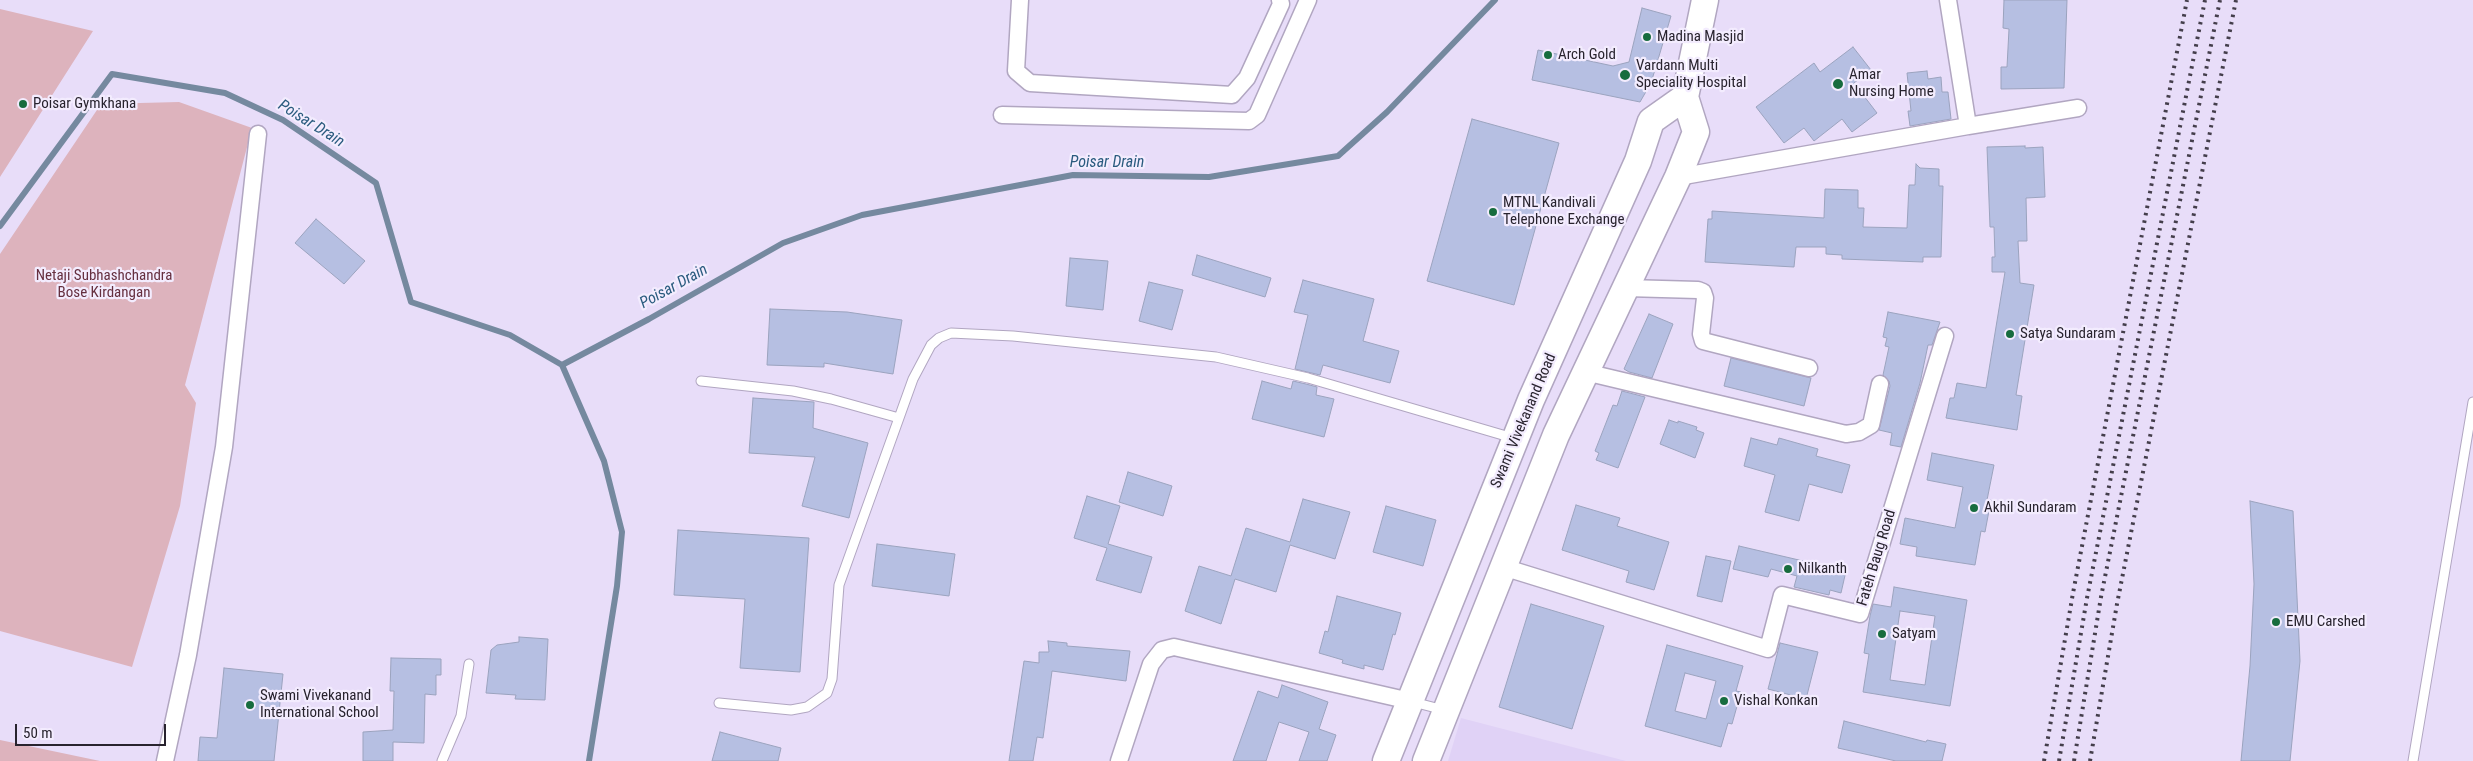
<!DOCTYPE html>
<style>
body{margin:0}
#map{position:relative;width:2473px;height:761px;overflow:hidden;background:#e8ddf9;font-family:"Roboto Condensed",sans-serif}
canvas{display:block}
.scale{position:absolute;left:15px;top:724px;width:151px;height:22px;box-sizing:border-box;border:2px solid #28232e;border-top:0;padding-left:6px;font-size:15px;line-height:18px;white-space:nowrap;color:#28232e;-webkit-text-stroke:4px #f3ecfe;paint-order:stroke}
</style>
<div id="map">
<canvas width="2473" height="761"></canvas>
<div class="scale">50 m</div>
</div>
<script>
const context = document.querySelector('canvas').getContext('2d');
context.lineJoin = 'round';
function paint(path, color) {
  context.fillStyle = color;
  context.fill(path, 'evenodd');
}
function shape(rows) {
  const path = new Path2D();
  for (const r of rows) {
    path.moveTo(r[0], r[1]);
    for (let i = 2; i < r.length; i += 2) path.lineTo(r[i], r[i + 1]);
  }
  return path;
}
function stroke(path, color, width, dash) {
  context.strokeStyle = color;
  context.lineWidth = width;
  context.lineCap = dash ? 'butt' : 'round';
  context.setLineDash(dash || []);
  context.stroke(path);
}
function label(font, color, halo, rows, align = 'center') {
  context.font = font + ' "Roboto Condensed",sans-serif';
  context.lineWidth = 4.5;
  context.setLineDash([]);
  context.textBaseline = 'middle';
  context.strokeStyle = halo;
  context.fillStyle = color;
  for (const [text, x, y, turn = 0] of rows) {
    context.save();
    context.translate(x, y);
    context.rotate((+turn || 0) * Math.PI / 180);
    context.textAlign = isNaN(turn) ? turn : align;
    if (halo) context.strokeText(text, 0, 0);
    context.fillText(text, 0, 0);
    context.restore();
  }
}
paint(shape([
 [1461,718,1626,761,1448,761]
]), '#e0d2f6');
paint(shape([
 [0,9,93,31,0,177],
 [179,102,252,128,185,385,196,403,180,506,132,667,0,631,0,254,101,104],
 [0,740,100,761,0,761]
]), '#ddb3bd');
stroke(shape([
 [0,226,112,74,225,93,283,120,376,183,411,302,510,335,562,365,649,319,783,243,862,215,1073,175,1209,177,1338,156,1387,112,1495,0],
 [562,365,604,461,622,532,617,586,589,761]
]), '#75899f', 6);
const building = shape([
 [2004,0,2067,0,2064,88,2001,89,2001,67,2007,67,2009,29,2003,28,2004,0],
 [1642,8,1671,16,1651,83,1640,102,1532,80,1538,50,1613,66,1629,62,1642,8],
 [1853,47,1871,70,1854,83,1877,113,1852,132,1842,119,1814,141,1804,128,1784,143,1756,107,1814,63,1820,72,1853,47],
 [1927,71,1928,79,1941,77,1942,92,1948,92,1951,119,1910,126,1908,111,1911,111,1907,73,1927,71],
 [1472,119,1559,143,1514,305,1427,281,1472,119],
 [2025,146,2025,148,2043,147,2045,197,2026,198,2027,241,2018,241,2020,283,2034,285,2016,395,2022,396,2017,430,1946,418,1950,398,1954,398,1957,383,1986,388,2005,272,1992,272,1992,257,1995,257,1994,227,1990,227,1987,147,2025,146],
 [1916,164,1920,168,1939,169,1939,186,1943,186,1941,257,1923,257,1923,262,1842,259,1842,255,1826,254,1826,247,1796,247,1794,267,1705,262,1708,219,1712,219,1712,211,1824,218,1825,189,1858,190,1858,208,1864,208,1863,227,1907,228,1909,185,1915,185,1916,164],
 [316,219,365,261,344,284,295,243,316,219],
 [1197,255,1271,278,1265,297,1192,275,1197,255],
 [1070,258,1108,261,1103,310,1066,306,1070,258],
 [1303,280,1374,299,1363,341,1399,351,1390,383,1323,365,1320,375,1295,369,1308,315,1294,312,1303,280],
 [1149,282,1183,290,1172,330,1139,321,1149,282],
 [770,309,847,312,902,320,893,374,824,363,824,367,767,365,770,309],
 [1888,312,1940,322,1932,345,1928,345,1920,383,1901,447,1890,445,1892,433,1879,430,1890,386,1889,381,1883,375,1889,347,1885,346,1887,338,1883,337,1888,312],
 [1649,314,1673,324,1652,378,1629,372,1624,369,1649,314],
 [1731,358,1811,378,1804,406,1724,386,1731,358],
 [1262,381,1291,389,1293,381,1306,384,1317,387,1316,395,1334,399,1324,437,1252,419,1262,381],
 [1622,391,1645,397,1618,468,1596,460,1599,453,1595,451,1613,405,1617,406,1622,391],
 [753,398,814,402,813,428,868,443,849,518,802,506,815,457,749,453,753,398],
 [1669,420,1678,423,1678,421,1697,427,1696,430,1704,433,1695,458,1660,444,1669,420],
 [1751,438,1777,445,1779,438,1818,449,1816,456,1850,465,1842,493,1809,484,1799,521,1765,512,1775,475,1744,466,1751,438],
 [1932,453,1994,465,1987,500,1991,500,1985,532,1981,531,1975,565,1916,556,1917,547,1900,544,1905,518,1955,528,1963,487,1927,480,1932,453],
 [1128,472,1172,486,1163,516,1119,502,1128,472],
 [1087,496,1120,506,1108,544,1152,557,1141,593,1096,580,1107,548,1074,538,1087,496],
 [1303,499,1350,512,1335,559,1290,545,1276,592,1235,579,1221,624,1185,611,1199,566,1231,576,1246,528,1290,542,1303,499],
 [2250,501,2293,511,2300,661,2290,761,2241,761,2250,666,2254,584,2250,501],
 [1576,505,1620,518,1617,526,1669,542,1654,590,1626,582,1629,571,1562,550,1576,505],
 [1386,506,1436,520,1423,566,1373,552,1386,506],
 [678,530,809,538,800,672,740,668,745,599,674,595,678,530],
 [877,544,955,554,949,596,872,586,877,544],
 [1739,546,1846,571,1841,593,1830,590,1829,595,1794,587,1797,576,1771,569,1768,577,1733,569,1739,546],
 [1706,556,1731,561,1722,602,1697,596,1706,556],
 [1894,587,1967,600,1950,706,1863,692,1869,654,1864,653,1870,616,1873,604,1891,607,1894,587],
 [1900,611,1935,616,1925,685,1890,680,1900,611],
 [1337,596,1401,613,1395,635,1393,634,1383,670,1364,665,1364,669,1342,663,1343,660,1319,653,1325,631,1328,632,1337,596],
 [1531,604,1604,626,1572,729,1499,707,1531,604],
 [519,637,548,639,545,700,515,699,516,695,486,693,491,650,497,645,519,642,519,637],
 [1048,641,1067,643,1067,646,1130,651,1126,681,1052,671,1043,738,1037,737,1033,761,1009,761,1024,661,1039,663,1039,652,1049,652,1048,641],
 [1780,643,1818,652,1806,699,1768,689,1780,643],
 [1667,645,1743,666,1736,691,1741,692,1732,724,1728,723,1721,747,1645,726,1667,645],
 [1685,673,1716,681,1706,719,1675,711,1685,673],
 [391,658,441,659,441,675,436,675,436,695,425,694,424,743,393,742,393,761,363,761,363,732,393,730,394,691,390,691,391,658],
 [224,668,283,674,274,761,198,761,200,737,217,738,224,668],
 [1282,685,1328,702,1319,729,1336,735,1327,761,1299,761,1309,732,1279,722,1266,761,1233,761,1258,691,1278,698,1282,685],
 [1844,721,1926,742,1927,740,1946,744,1942,761,1896,761,1838,748,1844,721],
 [720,732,781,748,778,761,712,761,720,732]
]);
paint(building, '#b6bfe2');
stroke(building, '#9ba3be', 1);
const lane = shape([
 [701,381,793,391,831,399,899,418],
 [1413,702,1444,710],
 [719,703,791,710,807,707,827,693,832,679,839,585,913,379,931,345,939,338,951,333,1013,336,1216,357,1308,378,1513,438],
 [442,761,461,716,469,664],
 [2413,761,2473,402]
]);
const street = shape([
 [1020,0,1016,71,1030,83,1232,95,1247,78,1281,4,1280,0],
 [1002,115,1249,121,1257,115,1308,0],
 [1968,126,2078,108],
 [1678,177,1968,126,1948,0],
 [1626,288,1698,290,1703,292,1705,298,1701,334,1703,341,1809,368],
 [1585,372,1846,434,1859,432,1871,425,1880,384],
 [1503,567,1768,649,1782,595,1860,614,1945,336],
 [165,761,188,655,224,447,258,134],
 [1119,761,1151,664,1162,650,1174,647,1410,701]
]);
const primary = shape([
 [1386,761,1531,400,1638,161,1651,121,1685,97],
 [1426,761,1556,435,1678,177,1696,132,1685,97,1705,0]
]);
stroke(lane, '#b1a6c1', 11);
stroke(street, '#b1a6c1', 19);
stroke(primary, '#b1a6c1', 29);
stroke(lane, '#fff', 9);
stroke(street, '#fff', 16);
stroke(primary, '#fff', 26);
stroke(shape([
 [2044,761,2073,593,2187,0],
 [2059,761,2087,598,2205,0],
 [2074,761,2101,597,2220,0],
 [2090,761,2117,604,2236,0]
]), '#443e4b', 4, [2.5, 5]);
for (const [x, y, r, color] of [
 [1647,37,5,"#176c3e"],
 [1548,55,5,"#176c3e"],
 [1625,75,6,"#176c3e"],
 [1838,84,6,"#176c3e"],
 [23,104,5,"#176c3e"],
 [1493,212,5,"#176c3e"],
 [2010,334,5,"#176c3e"],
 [1974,508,5,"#176c3e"],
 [1788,569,5,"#176c3e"],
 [2276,622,5,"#176c3e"],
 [1882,634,5,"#176c3e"],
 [1724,701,5,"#176c3e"],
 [250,705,5,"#176c3e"]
]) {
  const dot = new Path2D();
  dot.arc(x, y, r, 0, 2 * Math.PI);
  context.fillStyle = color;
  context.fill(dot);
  stroke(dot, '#f3ecfe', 2);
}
label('15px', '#28232e', '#f3ecfe', [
 ["Madina Masjid",1657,37],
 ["Arch Gold",1558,55],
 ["Vardann Multi",1636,66],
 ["Speciality Hospital",1636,83],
 ["Amar",1849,75],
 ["Nursing Home",1849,92],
 ["Poisar Gymkhana",33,104],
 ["MTNL Kandivali",1503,203],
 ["Telephone Exchange",1503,220],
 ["Satya Sundaram",2020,334],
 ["Akhil Sundaram",1984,508],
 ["Nilkanth",1798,569],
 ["EMU Carshed",2286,622],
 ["Satyam",1892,634],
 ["Swami Vivekanand",260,696],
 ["International School",260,713],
 ["Vishal Konkan",1734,701]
], 'left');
label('15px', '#652f3f', '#f3ecfe', [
 ["Netaji Subhashchandra",104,276],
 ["Bose Kirdangan",104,293]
]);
label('15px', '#28232e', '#f3ecfe', [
 ["Swami Vivekanand Road",1524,421,-67],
 ["Fateh Baug Road",1877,558,-73]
]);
label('italic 16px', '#2a5b7f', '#f3ecfe', [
 ["Poisar Drain",311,124,32],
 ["Poisar Drain",1107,163],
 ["Poisar Drain",674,287,-29]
]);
</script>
